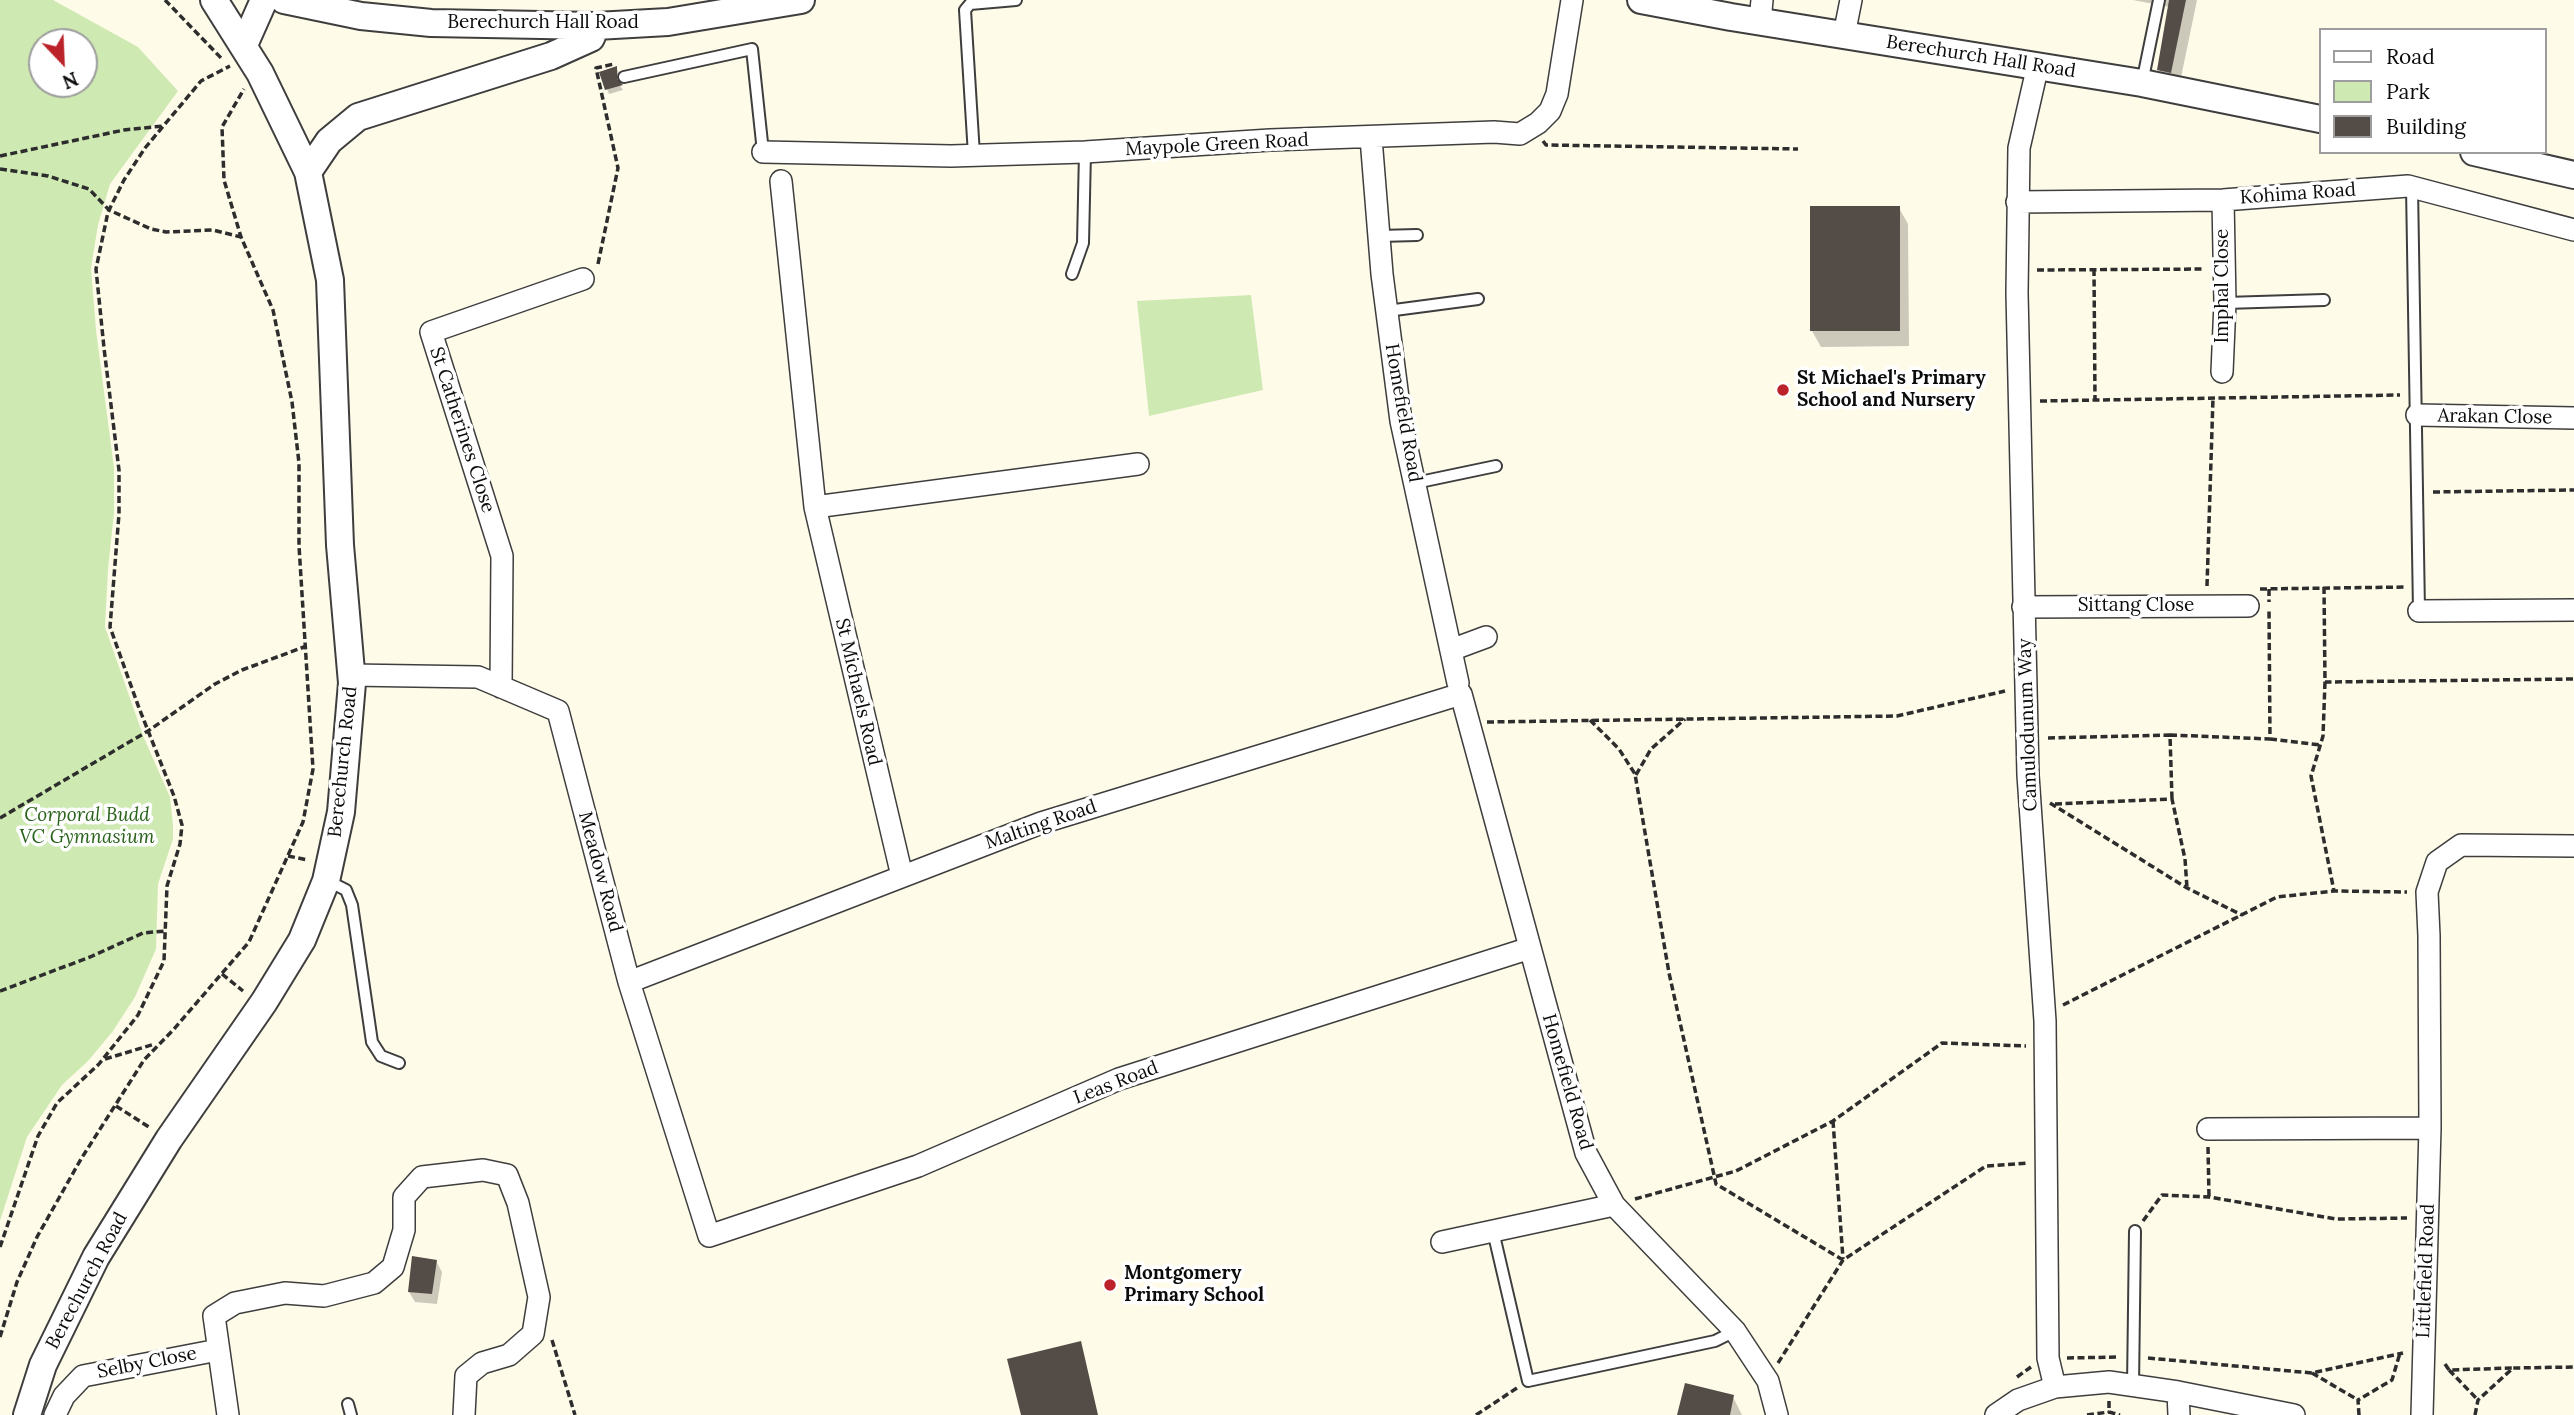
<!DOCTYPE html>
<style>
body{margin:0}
#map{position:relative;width:2574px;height:1415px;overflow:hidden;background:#fffbe9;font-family:Lora,serif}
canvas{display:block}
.legend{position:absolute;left:2319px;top:28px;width:228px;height:126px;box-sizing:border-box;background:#fff;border:2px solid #9d9d9d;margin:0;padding:9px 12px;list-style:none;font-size:21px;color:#0b0b0b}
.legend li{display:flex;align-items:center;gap:14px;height:35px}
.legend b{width:35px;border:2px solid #9d9d9d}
.north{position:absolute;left:28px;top:28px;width:70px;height:70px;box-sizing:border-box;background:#fff;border:2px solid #9d9d9d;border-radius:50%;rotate:157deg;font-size:19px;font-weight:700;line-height:28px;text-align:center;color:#0b0b0b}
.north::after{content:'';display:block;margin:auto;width:24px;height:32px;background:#bc2229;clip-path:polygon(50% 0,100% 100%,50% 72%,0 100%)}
</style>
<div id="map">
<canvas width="2574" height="1415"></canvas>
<ul class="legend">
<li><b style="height:9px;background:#fff"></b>Road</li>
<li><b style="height:19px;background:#cfe9b3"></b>Park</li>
<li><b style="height:19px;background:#544c47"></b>Building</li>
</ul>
<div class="north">N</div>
</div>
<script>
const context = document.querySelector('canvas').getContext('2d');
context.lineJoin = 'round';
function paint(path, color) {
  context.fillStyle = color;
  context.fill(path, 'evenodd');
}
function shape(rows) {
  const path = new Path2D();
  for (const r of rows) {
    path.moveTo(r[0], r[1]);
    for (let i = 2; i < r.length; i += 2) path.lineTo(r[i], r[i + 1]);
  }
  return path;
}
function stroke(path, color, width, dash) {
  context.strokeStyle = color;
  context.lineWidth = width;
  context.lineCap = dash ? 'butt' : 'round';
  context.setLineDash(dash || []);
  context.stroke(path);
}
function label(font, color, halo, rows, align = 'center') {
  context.font = font + ' Lora,serif';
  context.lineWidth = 7;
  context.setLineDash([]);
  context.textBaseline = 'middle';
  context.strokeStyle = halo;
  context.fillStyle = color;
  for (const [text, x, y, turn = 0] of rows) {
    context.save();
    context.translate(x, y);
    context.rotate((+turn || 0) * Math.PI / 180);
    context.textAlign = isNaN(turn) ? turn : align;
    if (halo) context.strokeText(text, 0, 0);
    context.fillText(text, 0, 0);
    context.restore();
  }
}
paint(shape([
 [0,0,53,0,138,47,178,91,110,184,98,225,91,268,96,330,114,468,114,513,108,569,105,627,144,738,170,797,173,825,173,839,158,884,156,949,135,997,113,1031,88,1061,62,1085,27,1137,0,1221],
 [42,42,84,42,84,84,42,84],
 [1251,295,1263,390,1149,416,1137,301]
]), '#cfe9b3');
paint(shape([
 [2133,0,2197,0,2179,87,2168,84,2159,70,2170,7],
 [617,69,619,73,618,83,623,90,609,94,601,73],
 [1899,208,1908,224,1909,346,1821,347,1812,331],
 [436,1261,442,1272,437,1304,415,1302,409,1292],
 [1733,1397,1742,1415,1679,1415]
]), '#0003');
paint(shape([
 [2169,0,2186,0,2171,73,2157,70],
 [617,66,617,79,623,85,605,90,599,72],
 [1810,206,1900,206,1900,331,1810,331],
 [412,1256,437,1260,432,1294,408,1292],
 [1081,1341,1098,1415,1021,1415,1007,1359],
 [1685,1383,1734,1395,1730,1415,1677,1415]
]), '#544c47');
const service = shape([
 [624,77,752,49,763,152],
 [2142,83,2159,0],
 [974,155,965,10,970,4,1016,0],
 [2412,187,2419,611],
 [1379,236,1417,235],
 [1072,274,1083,243,1085,152],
 [2225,303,2324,300],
 [1387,311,1478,299],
 [1415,483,1496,466],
 [328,881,346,890,352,905,372,1042,381,1056,399,1063],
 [1493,1231,1528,1381,1715,1341,1735,1331],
 [2133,1386,2135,1231],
 [348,1404,351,1415]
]);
const minor = shape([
 [1760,22,1762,0],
 [1844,35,1851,0],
 [2038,65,2019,148,2017,293,2028,775,2045,1021,2048,1358,2055,1387],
 [1371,138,1382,274,1401,421,1458,683],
 [763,152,951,156,1085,152,1270,140,1494,132,1520,134,1538,123,1550,111,1557,94,1572,0],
 [781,181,815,507,902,876],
 [2017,202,2223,200,2408,186,2574,230],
 [2222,372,2225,303,2223,200],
 [2417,415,2574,418],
 [815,507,1138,464],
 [2023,607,2248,606],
 [2419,611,2574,610],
 [1451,650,1486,637],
 [351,675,478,677,558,711,629,982,709,1236,918,1166,1119,1079,1530,948],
 [501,687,502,556,431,332,583,279],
 [629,982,1041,823,1461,694,1586,1153,1614,1205,1735,1331,1768,1381,1777,1415],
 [2208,1129,2430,1128],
 [1442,1242,1614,1205],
 [2178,1392,2179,1415],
 [55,1415,64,1396,83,1376,218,1350],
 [228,1415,214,1316,235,1303,285,1293,324,1296,374,1283,393,1267,404,1230,404,1197,422,1177,483,1170,507,1175,518,1203,539,1297,533,1334,509,1355,482,1363,466,1376,464,1415],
 [1996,1415,2018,1400,2055,1387,2109,1382,2178,1392,2294,1415],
 [2422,1415,2430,1128,2429,936,2427,892,2437,862,2461,845,2574,846]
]);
const tertiary = shape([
 [284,0,361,16,431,23,596,26,668,22,801,0],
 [1641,0,1731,17,2142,83,2320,119],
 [244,45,264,0],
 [2474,152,2574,175],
 [308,172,329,141,358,117,551,56,591,38,596,26],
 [27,1415,43,1365,96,1257,169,1139,264,1002,302,940,326,881,341,812,352,683,340,545,330,280,308,172,260,73,214,0]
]);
stroke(service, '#3e3e3e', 14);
stroke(minor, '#3e3e3e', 24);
stroke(tertiary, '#3e3e3e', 30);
stroke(shape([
 [165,0,223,60],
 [1543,141,1546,145,1798,149],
 [0,156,124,130,163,126],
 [0,169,48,176,89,189,109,210,151,229,166,232,213,230,241,237],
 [598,264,618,168,596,68,614,64],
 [2094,269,2095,400],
 [2037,270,2205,269],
 [2040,401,2400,395],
 [2433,492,2574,490],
 [2207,586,2213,398],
 [2324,587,2325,682,2574,679],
 [2260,589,2406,587],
 [2269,589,2269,602],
 [2325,682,2323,736,2311,776,2334,891],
 [1590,720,1619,749,1635,774,1669,973,1716,1184,1843,1260],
 [1487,722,1897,716,2005,691],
 [2170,735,2270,739,2269,610],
 [2048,738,2170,735,2172,799],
 [2270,739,2320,745],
 [1636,775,1651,749,1685,719],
 [2050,803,2187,888,2242,915],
 [2055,804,2172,799,2185,859,2187,888],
 [0,818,148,731,215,684,242,670,304,647],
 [288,856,308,860],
 [222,974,243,991],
 [0,991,90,957,143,933,165,931],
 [2063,1005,2277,897,2334,891,2407,892],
 [105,1059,155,1044],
 [116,1106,149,1127],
 [1833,1121,1843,1259],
 [2208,1147,2209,1197],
 [1635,1199,1736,1171,1833,1121,1942,1043,2026,1046],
 [2143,1221,2162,1195,2209,1197,2336,1219,2407,1218],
 [0,1247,38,1136,57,1103,99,1064,138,1015,164,961,167,886,180,844,182,825,174,796,139,708,110,627,119,514,119,470,104,348,96,269,108,212,124,180,145,148,201,81,230,66],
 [0,1337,17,1282,37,1237,81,1159,144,1060,174,1029,249,942,303,822,313,769,299,546,299,463,292,402,273,310,241,237,224,180,222,127,244,89],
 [552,1340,575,1415],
 [2067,1358,2119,1357],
 [2148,1358,2312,1373,2403,1353],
 [1778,1363,1843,1260,1986,1166,2028,1163],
 [2445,1364,2449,1370,2513,1368],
 [2449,1370,2478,1400],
 [2312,1373,2358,1400],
 [2017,1377,2031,1367],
 [2109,1401,2109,1412,2120,1415],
 [1476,1415,1517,1388],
 [2087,1415,2109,1412],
 [2359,1415,2358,1400,2392,1380,2400,1353],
 [2475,1415,2478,1400,2513,1368,2574,1367]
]), '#2d2d2d', 3.5, [7, 3.5]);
stroke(service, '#fff', 10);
stroke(minor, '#fff', 21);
stroke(tertiary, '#fff', 26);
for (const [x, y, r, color] of [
 [1783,390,7,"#bc2229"],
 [1110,1285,7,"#bc2229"]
]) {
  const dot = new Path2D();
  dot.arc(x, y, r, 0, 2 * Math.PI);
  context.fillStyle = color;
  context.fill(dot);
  stroke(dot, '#fff', 2.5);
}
label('19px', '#0b0b0b', '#fff', [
 ["Berechurch Hall Road",543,23],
 ["Berechurch Hall Road",1981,57,9],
 ["Maypole Green Road",1217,145,-3],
 ["Kohima Road",2298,194,-4],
 ["Imphal Close",2223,286,-90],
 ["Homefield Road",1403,413,80],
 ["Arakan Close",2495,417,1],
 ["St Catherines Close",462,430,72],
 ["Sittang Close",2136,606],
 ["St Michaels Road",858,692,77],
 ["Camulodunum Way",2028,725,-92],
 ["Berechurch Road",343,762,-84],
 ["Malting Road",1041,825,-19],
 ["Meadow Road",600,872,75],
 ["Homefield Road",1567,1082,74],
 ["Leas Road",1116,1083,-21],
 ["Littlefield Road",2426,1271,-88],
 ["Berechurch Road",87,1281,-62],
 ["Selby Close",147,1363,-11]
]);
label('bold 19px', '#0b0b0b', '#fff', [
 ["St Michael's Primary",1797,379],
 ["School and Nursery",1797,401],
 ["Montgomery",1124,1274],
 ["Primary School",1124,1296]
], 'left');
label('italic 19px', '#2a631b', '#fff', [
 ["Corporal Budd",87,816],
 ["VC Gymnasium",87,838]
]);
</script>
